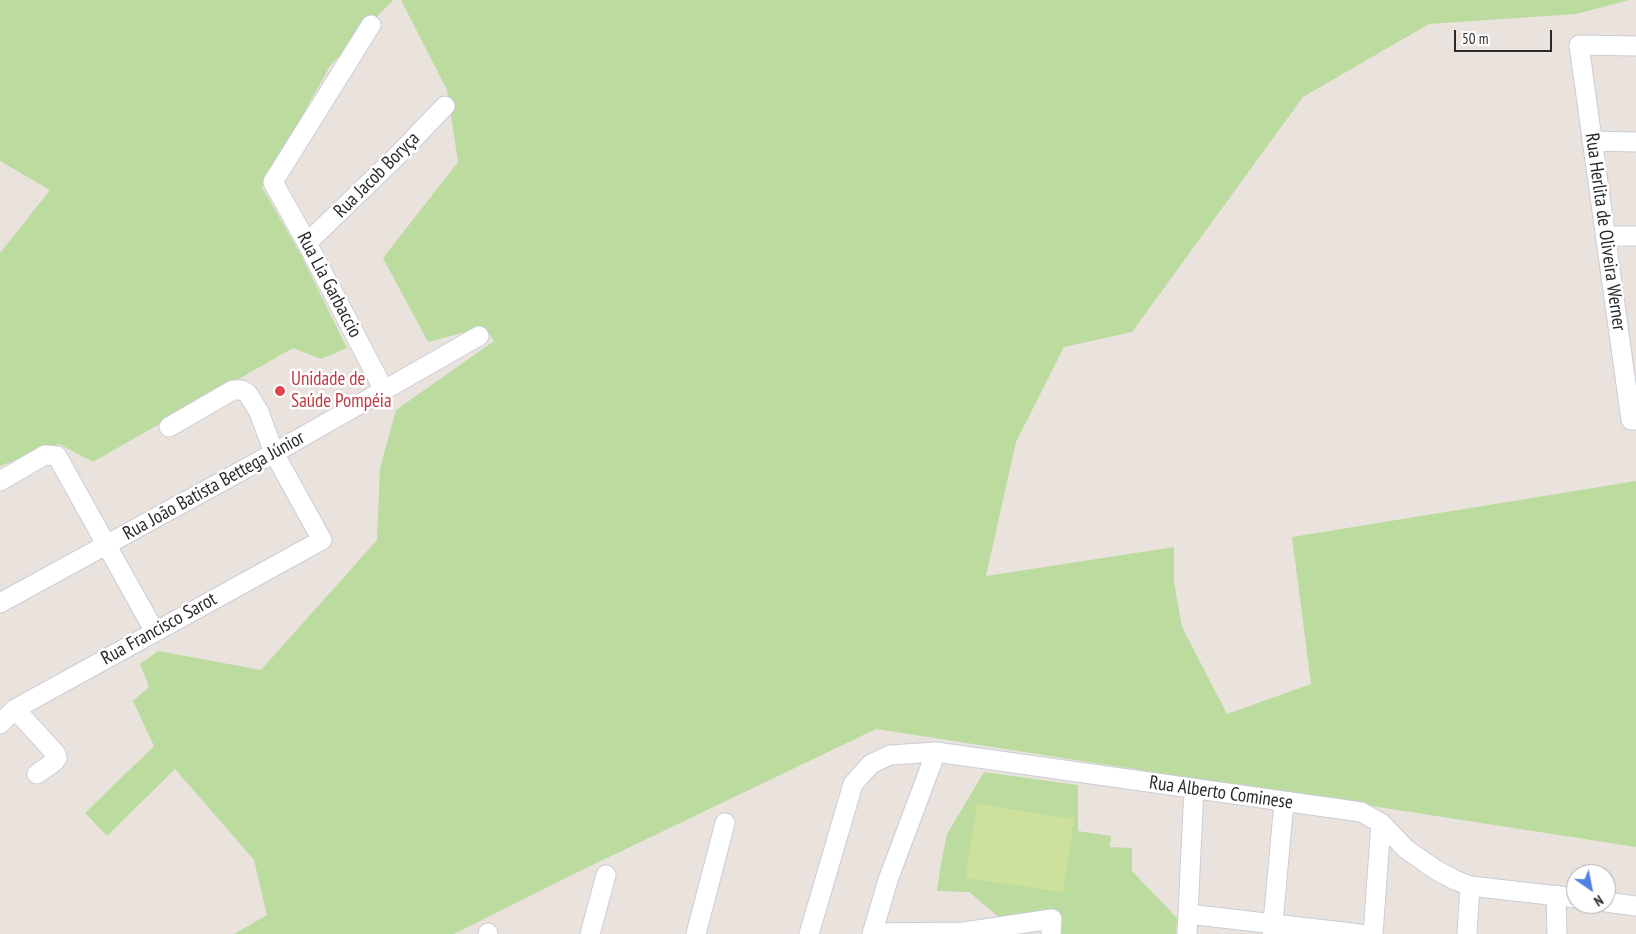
<!DOCTYPE html>
<meta charset="utf-8">
<style>
body{margin:0}
#map{position:relative;width:1636px;height:934px;overflow:hidden;background:#eae3dd;font-family:"PT Sans Narrow",sans-serif}
canvas{display:block}
.north{position:absolute;left:1566px;top:864px;width:50px;height:50px;box-sizing:border-box;background:#fff;border:1px solid #aaa;border-radius:50%;rotate:147deg;font-size:14px;font-weight:700;line-height:20px;text-align:center;color:#2a2a2a}
.north::after{content:'';display:block;margin:auto;width:18px;height:22px;background:#4e80e6;clip-path:polygon(50% 0,100% 100%,50% 72%,0 100%)}
.scale{position:absolute;left:1454px;top:30px;width:98px;height:22px;box-sizing:border-box;border:2px solid #2a2a2a;border-top:0;padding-left:6px;font-size:15px;line-height:18px;white-space:nowrap;color:#2a2a2a;-webkit-text-stroke:4px #fff;paint-order:stroke}
</style>
<div id="map">
<canvas width="1636" height="934"></canvas>
<div class="north">N</div>
<div class="scale">50 m</div>
</div>
<script>
const context = document.querySelector('canvas').getContext('2d');
context.lineJoin = 'round';
function paint(path, color) {
  context.fillStyle = color;
  context.fill(path, 'evenodd');
}
function shape(rows) {
  const path = new Path2D();
  for (const r of rows) {
    path.moveTo(r[0], r[1]);
    for (let i = 2; i < r.length; i += 2) path.lineTo(r[i], r[i + 1]);
  }
  return path;
}
function stroke(path, color, width, dash) {
  context.strokeStyle = color;
  context.lineWidth = width;
  context.lineCap = dash ? 'butt' : 'round';
  context.setLineDash(dash || []);
  context.stroke(path);
}
function label(font, color, halo, rows, align = 'center') {
  context.font = font + ' "PT Sans Narrow",sans-serif';
  context.lineWidth = 5;
  context.setLineDash([]);
  context.textBaseline = 'middle';
  context.strokeStyle = halo;
  context.fillStyle = color;
  for (const [text, x, y, turn = 0] of rows) {
    context.save();
    context.translate(x, y);
    context.rotate((+turn || 0) * Math.PI / 180);
    context.textAlign = isNaN(turn) ? turn : align;
    if (halo) context.strokeText(text, 0, 0);
    context.fillText(text, 0, 0);
    context.restore();
  }
}
paint(shape([
 [0,0,393,0,330,66,262,187,301,255,347,348,321,359,293,348,93,462,59,444,0,466,0,253,50,190,0,161],
 [401,0,1629,0,1576,14,1429,24,1303,97,1132,332,1064,347,1016,442,986,576,1174,547,1174,582,1182,627,1227,714,1311,684,1292,537,1636,481,1636,847,876,729,580,871,454,934,234,934,267,915,254,860,175,769,107,836,85,813,154,746,133,701,149,687,140,664,158,651,261,670,377,540,380,468,396,410,494,341,484,327,428,342,383,258,458,162,447,90],
 [984,772,1078,785,1078,831,1111,836,1110,847,1132,848,1132,871,1177,918,1176,934,1057,934,1000,918,969,892,937,891,940,869,947,834]
]), '#bcdb9f');
paint(shape([
 [977,804,1074,819,1063,892,965,878]
]), '#cee19c');
const minor = shape([
 [371,25,273,182,307,243,384,390],
 [1636,46,1579,45,1631,420,1636,420],
 [1592,141,1636,142],
 [1605,236,1636,236],
 [307,243,396,157,445,106],
 [0,481,45,455,57,456,155,632],
 [0,603,274,453,479,336],
 [15,709,56,754,57,758,54,762,37,774],
 [0,724,15,709,322,540,274,453,259,412,248,394,242,390,233,390,169,427],
 [1556,895,1557,934],
 [1606,902,1636,906],
 [1188,914,1360,934],
 [872,933,964,932,1052,919,1051,934],
 [488,934,488,933],
 [590,934,606,875],
 [696,934,725,823],
 [809,934,853,784,871,764,890,755,936,752,1361,812,1381,823,1406,849,1436,870,1455,880,1470,886,1576,898],
 [872,934,888,880,936,752],
 [1187,934,1194,789],
 [1272,934,1284,802],
 [1373,934,1381,823],
 [1467,934,1470,886]
]);
stroke(minor, '#c9cdd6', 21);
stroke(minor, '#fff', 19);
for (const [x, y, r, color] of [
 [280,391,6,"#e0444e"]
]) {
  const dot = new Path2D();
  dot.arc(x, y, r, 0, 2 * Math.PI);
  context.fillStyle = color;
  context.fill(dot);
  stroke(dot, '#fff', 2);
}
label('19px', '#2a2a2a', '#fff', [
 ["Rua Jacob Boryça",377,175,-45],
 ["Rua Herlita de Oliveira Werner",1605,232,82],
 ["Rua Lia Garbaccio",329,285,62],
 ["Rua João Batista Bettega Júnior",214,486,-29],
 ["Rua Francisco Sarot",159,629,-29],
 ["Rua Alberto Cominese",1221,793,8]
]);
label('19px', '#be3a42', '#fff', [
 ["Unidade de",291,380],
 ["Saúde Pompéia",291,402]
], 'left');
</script>
